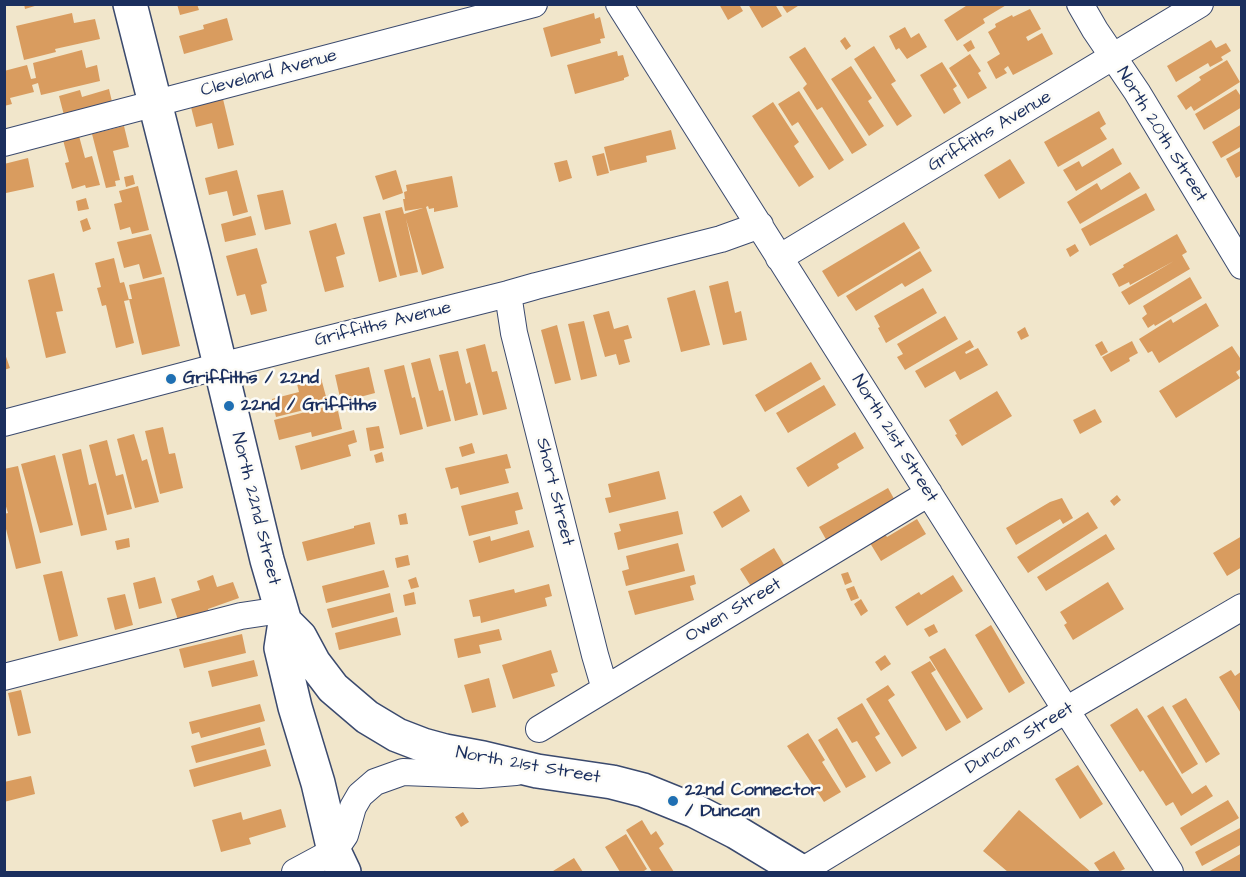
<!DOCTYPE html>
<style>
body{margin:0}
#map{position:relative;width:1246px;height:877px;overflow:hidden;background:#f1e6cb;font-family:"Architects Daughter",sans-serif}
canvas{display:block}
.frame{position:absolute;inset:0;border:6px solid #1b2f5e;pointer-events:none}
</style>
<div id="map">
<canvas width="1246" height="877"></canvas>
<div class="frame"></div>
</div>
<script>
const context = document.querySelector('canvas').getContext('2d');
context.lineJoin = 'round';
function paint(path, color) {
  context.fillStyle = color;
  context.fill(path, 'evenodd');
}
function shape(rows) {
  const path = new Path2D();
  for (const r of rows) {
    path.moveTo(r[0], r[1]);
    for (let i = 2; i < r.length; i += 2) path.lineTo(r[i], r[i + 1]);
  }
  return path;
}
function stroke(path, color, width, dash) {
  context.strokeStyle = color;
  context.lineWidth = width;
  context.lineCap = dash ? 'butt' : 'round';
  context.setLineDash(dash || []);
  context.stroke(path);
}
function label(font, color, halo, rows, align = 'center') {
  context.font = font + ' "Architects Daughter",sans-serif';
  context.lineWidth = 5;
  context.setLineDash([]);
  context.textBaseline = 'middle';
  context.strokeStyle = halo;
  context.fillStyle = color;
  for (const [text, x, y, turn = 0] of rows) {
    context.save();
    context.translate(x, y);
    context.rotate((+turn || 0) * Math.PI / 180);
    context.textAlign = isNaN(turn) ? turn : align;
    if (halo) context.strokeText(text, 0, 0);
    context.fillText(text, 0, 0);
    context.restore();
  }
}
paint(shape([
 [24,4,38,4,38,5,25,9],
 [177,4,197,4,199,10,180,15],
 [719,4,739,4,743,11,728,20],
 [748,4,775,4,782,16,762,28],
 [781,4,801,4,787,13],
 [969,4,1008,4,983,19,985,23,957,41,944,20],
 [1030,9,1041,29,1026,37,1028,41,1042,33,1053,54,1013,75,1008,66,1004,69,1007,73,996,79,987,62,1000,54,988,32,996,27,995,24,1012,15,1013,17],
 [72,13,74,23,95,19,100,39,55,49,56,52,24,60,16,26],
 [594,13,595,19,600,17,605,38,600,39,601,43,551,57,543,28],
 [227,18,233,40,184,54,179,36,204,29,203,25],
 [905,27,911,38,919,33,927,47,907,59,899,48,896,50,889,36],
 [845,37,851,46,846,50,840,41],
 [971,40,975,48,968,52,963,45],
 [1211,40,1216,48,1226,43,1231,51,1221,57,1223,60,1210,67,1208,63,1176,82,1167,66],
 [874,46,896,81,891,84,912,116,897,126,854,59],
 [805,47,867,145,852,154,822,107,817,110,803,88,807,84,789,57],
 [82,50,86,68,97,65,100,81,41,95,38,83,32,85,34,92,10,98,12,104,4,106,4,71,27,65,31,79,36,78,33,63],
 [617,51,618,56,623,55,629,76,624,78,624,80,575,94,567,65],
 [970,54,981,71,978,73,987,88,968,99,949,68],
 [1227,60,1240,82,1194,111,1191,106,1186,110,1177,96,1201,80,1199,77],
 [942,62,957,86,953,89,961,103,944,114,920,75],
 [851,66,872,98,868,101,884,126,869,136,831,79],
 [109,89,113,106,65,119,59,96,80,90,82,97],
 [1236,89,1242,98,1242,107,1204,130,1195,114],
 [799,91,844,160,829,170,798,122,792,126,778,104],
 [223,99,234,145,218,149,212,123,196,127,191,107],
 [773,102,799,142,794,146,814,177,799,187,752,116],
 [1099,111,1106,124,1100,128,1107,139,1058,167,1044,142],
 [1242,124,1242,146,1221,158,1212,142],
 [124,126,129,147,113,151,120,180,115,181,116,186,106,188,92,134],
 [671,130,676,149,646,156,647,162,610,171,604,147],
 [79,136,85,158,92,156,100,185,86,188,85,185,72,189,65,163,69,162,63,140],
 [1113,148,1122,164,1076,191,1063,170,1079,161,1082,167],
 [1242,150,1242,175,1236,178,1226,159],
 [604,153,609,173,597,176,592,156],
 [28,158,34,187,6,193,4,187,4,164],
 [1010,159,1025,183,999,199,984,175],
 [567,160,572,178,559,182,554,163],
 [237,170,248,212,233,216,227,191,209,195,205,178],
 [396,170,403,193,383,200,375,176],
 [1130,172,1140,188,1080,224,1067,202,1097,183,1101,190],
 [133,175,135,184,126,187,124,177],
 [452,176,458,207,434,212,434,208,429,209,428,206,426,207,444,268,422,275,406,219,418,272,400,276,385,211,402,207,404,214,423,208,405,211,403,199,405,199,404,192,407,191,406,185],
 [138,186,149,230,132,234,130,227,120,230,114,204,122,202,119,191],
 [283,190,291,224,265,230,257,195],
 [1146,193,1155,210,1090,246,1081,229],
 [86,198,89,209,78,211,76,201],
 [380,213,397,277,379,282,363,217],
 [251,216,256,235,225,242,221,224],
 [87,218,91,229,83,232,80,221],
 [904,222,920,248,838,297,822,271],
 [336,223,345,254,336,257,344,287,325,292,309,231],
 [151,234,162,274,143,279,139,264,124,268,117,242],
 [1177,234,1187,252,1182,255,1190,269,1129,305,1121,292,1174,261,1130,285,1129,282,1119,287,1112,274,1124,267,1123,265],
 [1075,244,1079,251,1070,257,1066,249],
 [257,248,267,283,261,285,267,311,251,315,245,294,237,296,226,256],
 [920,251,932,271,905,287,902,283,856,311,846,296],
 [114,258,120,283,124,282,129,300,124,301,134,343,116,348,106,305,102,306,97,288,101,287,95,263],
 [54,273,63,311,56,312,66,353,46,358,28,280],
 [164,277,180,346,142,355,129,299,132,299,129,285],
 [1190,277,1202,298,1155,326,1154,324,1148,328,1142,318,1147,314,1143,306],
 [728,281,735,313,741,311,747,340,723,345,709,286],
 [923,288,937,313,886,343,878,328,880,327,874,316],
 [695,290,710,345,681,352,667,298],
 [1206,303,1219,326,1159,363,1152,351,1148,353,1139,339,1171,319,1173,323],
 [609,311,614,329,628,325,632,338,624,340,630,362,619,365,616,354,605,357,593,315],
 [945,316,958,339,905,370,897,357,903,354,897,344],
 [584,321,597,376,581,380,568,324],
 [557,325,571,380,555,384,541,330],
 [1025,327,1029,336,1021,340,1017,332],
 [970,340,974,347,965,352,966,354,978,348,988,365,960,380,955,371,925,388,915,371],
 [1102,341,1108,352,1101,356,1095,345],
 [1132,341,1138,353,1129,358,1130,361,1111,372,1102,357],
 [485,344,492,372,497,371,507,409,483,415,466,349],
 [1232,346,1242,361,1242,368,1236,372,1240,378,1176,418,1159,391],
 [4,351,10,368,4,370],
 [458,351,466,384,470,382,478,415,455,421,439,355],
 [430,358,439,391,443,390,451,421,427,427,411,363],
 [811,362,821,379,765,412,755,395],
 [404,365,412,398,415,397,423,429,400,435,384,370],
 [369,367,375,393,341,402,335,375],
 [321,378,328,404,276,417,272,399,299,392,297,384],
 [824,385,836,405,788,433,776,413],
 [997,391,1012,416,962,446,955,435,957,434,949,420],
 [333,405,334,412,338,411,342,429,312,437,311,432,279,440,274,420],
 [1095,409,1102,422,1080,434,1073,420],
 [379,426,384,448,370,451,366,428],
 [163,427,169,454,175,453,183,488,160,494,145,431],
 [354,430,357,442,348,445,351,456,301,470,295,446],
 [855,432,864,448,837,464,839,468,808,487,796,468],
 [134,434,142,461,147,459,159,502,135,508,117,439],
 [107,440,116,476,123,474,132,509,107,515,89,445],
 [472,443,475,453,462,457,459,447],
 [81,449,89,485,96,483,107,530,81,536,62,454],
 [382,452,384,461,376,463,374,455],
 [507,454,511,468,505,469,509,483,460,495,458,487,451,489,445,468],
 [55,455,73,525,40,533,21,464],
 [18,466,41,563,16,569,4,521,4,514,8,513,4,500,4,469],
 [659,471,666,499,609,513,605,498,611,497,608,484],
 [888,488,897,504,828,543,819,527],
 [518,492,523,509,515,511,518,524,469,536,461,506],
 [741,495,750,511,722,528,713,512],
 [1117,495,1121,500,1114,506,1110,501],
 [1062,498,1073,518,1063,524,1060,519,1016,545,1006,528,1050,502],
 [678,511,683,534,618,550,614,533,621,531,619,524],
 [1088,512,1098,528,1028,573,1017,557],
 [406,513,408,524,400,525,398,515],
 [917,519,926,534,881,561,870,543,885,534,887,537],
 [370,522,375,544,307,561,302,542,354,528,354,526],
 [529,530,534,547,479,563,473,541,490,536,491,541],
 [1106,534,1115,549,1046,591,1037,577],
 [1242,536,1242,567,1227,576,1213,553],
 [129,538,130,547,117,550,115,541],
 [678,543,685,571,626,586,622,571,629,569,626,556],
 [774,548,786,568,752,588,740,569],
 [408,555,410,565,397,568,395,558],
 [384,570,389,587,326,603,322,586],
 [62,571,78,636,59,641,43,575],
 [848,572,852,582,845,585,841,574],
 [213,575,217,587,233,582,239,598,208,609,209,613,179,623,171,599,200,590,197,581],
 [694,575,696,584,690,586,694,600,635,615,628,591],
 [953,575,963,591,907,626,895,607,919,592,921,595],
 [155,577,162,603,139,609,133,583],
 [416,577,419,587,411,589,408,580],
 [1108,582,1124,609,1073,640,1064,625,1067,623,1060,612],
 [549,584,552,596,545,598,547,606,481,623,480,616,473,617,469,600,514,589,515,593],
 [854,586,859,598,851,601,846,589],
 [414,592,416,604,405,606,403,595],
 [390,593,394,612,332,628,327,609],
 [125,594,133,625,115,630,107,598],
 [861,599,868,611,861,616,854,604],
 [397,617,401,635,339,650,335,633],
 [934,624,938,632,929,637,924,629],
 [991,625,1025,683,1009,693,975,635],
 [499,629,502,640,479,645,481,653,458,658,454,639],
 [242,634,246,653,184,668,179,649],
 [945,648,983,709,967,719,929,657],
 [551,650,558,672,551,674,555,686,513,699,502,665],
 [885,655,891,664,881,671,875,662],
 [254,660,258,676,212,687,208,671],
 [930,661,936,670,931,673,961,722,946,731,911,672],
 [1231,670,1235,676,1242,671,1242,715,1219,677],
 [489,678,496,707,472,713,464,685],
 [888,685,895,695,888,700,917,748,902,757,866,699],
 [21,690,31,733,18,736,8,693],
 [1186,698,1220,754,1206,763,1172,706],
 [862,703,880,734,875,737,891,763,876,772,857,741,852,743,837,718],
 [260,704,265,721,201,738,199,732,192,734,189,722],
 [1163,706,1198,764,1182,774,1147,716],
 [1137,708,1192,794,1206,785,1213,796,1181,816,1173,802,1166,806,1143,770,1140,772,1110,725],
 [260,727,265,745,196,763,191,746],
 [837,728,866,777,846,788,818,740],
 [808,733,825,760,822,762,841,792,824,802,787,746],
 [266,749,271,766,194,787,189,770],
 [1078,765,1103,804,1080,819,1055,779],
 [31,776,35,794,4,802,4,782],
 [1228,800,1239,818,1191,846,1180,828],
 [281,809,286,827,249,838,251,844,221,852,212,820,241,812,243,820],
 [1019,810,1091,872,1008,872,983,851],
 [463,812,469,822,461,827,455,817],
 [642,820,651,835,656,831,664,844,659,848,674,872,652,872,626,830],
 [1242,827,1242,844,1202,866,1195,852],
 [626,834,647,869,644,871,645,872,620,872,605,847],
 [1114,851,1125,869,1118,872,1100,872,1094,863],
 [1242,853,1242,872,1208,872],
 [574,858,583,872,554,872,553,871]
]), '#d99c5f');
const street = shape([
 [619,4,1066,710,1170,872],
 [1080,4,1095,30,1137,92,1242,266],
 [4,143,534,4],
 [779,258,1200,4],
 [508,294,514,333,595,655,605,689],
 [4,423,220,366,508,294,536,286,721,239,760,225],
 [4,677,241,616,281,610],
 [539,729,929,493],
 [295,872,334,851,345,835,353,807,360,795,375,782,403,772,479,775,516,772],
 [800,872,1066,710,1242,607]
]);
const primary = shape([
 [130,4,194,257,267,560,285,622,281,648,295,707,318,783,334,851,344,872],
 [285,622,300,637,314,663,333,688,367,717,397,735,423,745,445,751,483,758,537,771,612,782,643,790,695,811,736,832,802,872]
]);
stroke(street, '#3b4a6e', 28);
stroke(primary, '#3b4a6e', 36);
stroke(street, '#fff', 26);
stroke(primary, '#fff', 33);
for (const [x, y, r, color] of [
 [171,379,6,"#1f6fb2"],
 [229,406,6,"#1f6fb2"],
 [673,801,6,"#1f6fb2"]
]) {
  const dot = new Path2D();
  dot.arc(x, y, r, 0, 2 * Math.PI);
  context.fillStyle = color;
  context.fill(dot);
  stroke(dot, '#fdfcf7', 2);
}
label('18px', '#1b2f5e', '#fdfcf7', [
 ["Cleveland Avenue",269,74,-15],
 ["Griffiths Avenue",990,132,-31],
 ["North 20th Street",1161,135,58],
 ["Griffiths Avenue",383,325,-14],
 ["North 21st Street",894,439,58],
 ["Short Street",554,492,76],
 ["North 22nd Street",255,509,76],
 ["Owen Street",734,611,-31],
 ["Duncan Street",1020,739,-31],
 ["North 21st Street",528,766,10]
]);
label('bold 18px', '#1b2f5e', '#fdfcf7', [
 ["Griffiths / 22nd",183,379],
 ["22nd / Griffiths",241,406],
 ["22nd Connector",685,791],
 ["/ Duncan",685,812]
], 'left');
</script>
